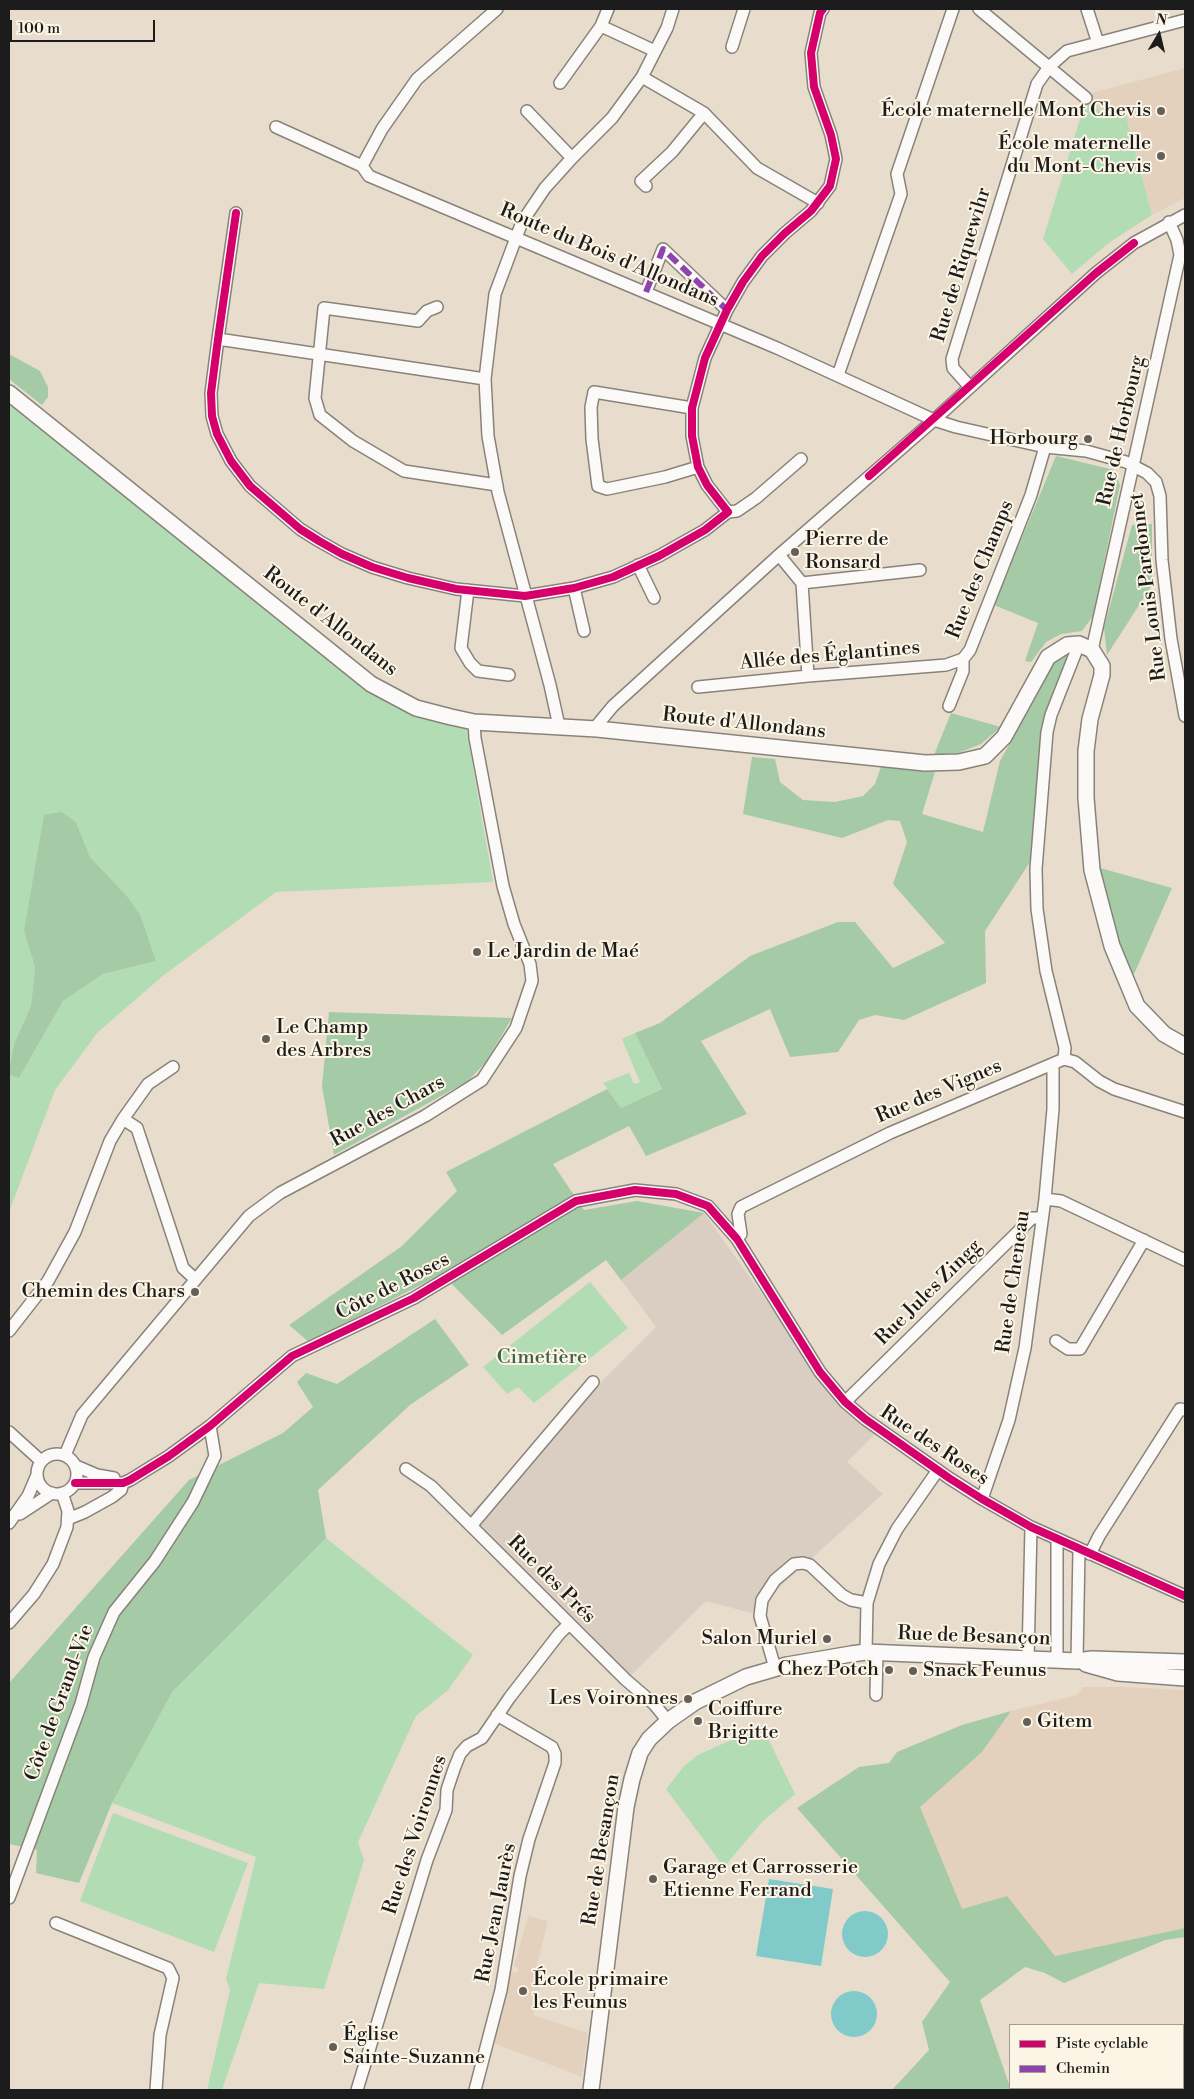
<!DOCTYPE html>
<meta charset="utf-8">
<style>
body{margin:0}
#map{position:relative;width:1194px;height:2099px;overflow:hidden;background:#e8ddcd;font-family:"Libre Bodoni",serif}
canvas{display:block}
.frame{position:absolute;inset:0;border:10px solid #1c1c1c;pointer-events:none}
.legend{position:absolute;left:1009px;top:2024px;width:175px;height:65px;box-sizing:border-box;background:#fcf5e5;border:1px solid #a29e95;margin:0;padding:6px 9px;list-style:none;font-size:15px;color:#1c1c1c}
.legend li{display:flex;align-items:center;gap:10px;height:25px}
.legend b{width:25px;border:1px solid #a29e95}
.north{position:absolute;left:1134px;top:10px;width:50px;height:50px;-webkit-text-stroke:4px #fcf5e5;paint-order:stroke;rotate:9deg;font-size:14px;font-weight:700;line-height:20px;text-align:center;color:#1c1c1c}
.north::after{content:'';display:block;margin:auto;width:18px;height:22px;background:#1c1c1c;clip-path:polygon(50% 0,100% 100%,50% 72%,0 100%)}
.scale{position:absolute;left:10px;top:20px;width:145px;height:22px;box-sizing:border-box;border:2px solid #1c1c1c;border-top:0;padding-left:6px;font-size:15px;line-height:18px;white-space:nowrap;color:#1c1c1c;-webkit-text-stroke:4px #fcf5e5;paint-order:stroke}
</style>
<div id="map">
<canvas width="1194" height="2099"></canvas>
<div class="frame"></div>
<ul class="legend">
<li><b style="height:6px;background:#d6006c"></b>Piste cyclable</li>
<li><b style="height:6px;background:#8e44ad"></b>Chemin</li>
</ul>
<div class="north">N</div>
<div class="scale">100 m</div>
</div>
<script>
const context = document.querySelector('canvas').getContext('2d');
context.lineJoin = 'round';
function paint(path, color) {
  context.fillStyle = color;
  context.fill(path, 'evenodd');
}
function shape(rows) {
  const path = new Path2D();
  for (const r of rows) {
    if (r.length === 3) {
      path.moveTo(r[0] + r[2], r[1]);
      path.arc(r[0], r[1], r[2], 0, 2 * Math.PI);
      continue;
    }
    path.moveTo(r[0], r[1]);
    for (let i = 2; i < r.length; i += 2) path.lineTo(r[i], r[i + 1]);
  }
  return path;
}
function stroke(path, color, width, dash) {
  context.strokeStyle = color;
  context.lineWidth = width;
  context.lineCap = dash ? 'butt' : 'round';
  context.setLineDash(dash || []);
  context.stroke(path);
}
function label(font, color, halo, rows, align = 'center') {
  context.font = font + ' "Libre Bodoni",serif';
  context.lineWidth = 4;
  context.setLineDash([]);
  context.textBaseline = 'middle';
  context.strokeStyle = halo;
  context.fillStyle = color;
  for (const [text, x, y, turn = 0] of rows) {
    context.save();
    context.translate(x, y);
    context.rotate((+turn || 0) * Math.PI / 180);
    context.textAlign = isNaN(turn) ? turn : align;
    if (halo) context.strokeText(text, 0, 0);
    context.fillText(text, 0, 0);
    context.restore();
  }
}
paint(shape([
 [1185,68,1185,198,1152,215,1125,112,1104,112,1085,103,1088,94],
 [1083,1687,1123,1687,1185,1690,1185,1928,1055,1956,1007,1896,962,1910,919,1807,982,1752,1011,1711,1077,1695],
 [528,1916,548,1921,533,1980,541,1983,533,2015,588,2033,582,2077,491,2042,512,1972,517,1973,518,1968,514,1966]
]), '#e4d1bd');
paint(shape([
 [704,1213,843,1408,875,1434,847,1462,883,1494,751,1613,706,1601,627,1679,468,1515,656,1327,621,1280]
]), '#dacec2');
paint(shape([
 [1085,103,1104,112,1125,112,1152,215,1110,242,1072,274,1043,239],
 [9,404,314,649,373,693,466,727,493,882,276,892,164,975,98,1032,55,1090,9,1212,9,1075,19,1078,63,1001,103,974,156,961,126,895,90,857,76,822,24,931,35,967,31,1006,14,1044,9,1070],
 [635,1033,662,1089,621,1108,603,1083,629,1073,634,1084,640,1082,622,1039],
 [590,1282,628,1328,534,1403,518,1387,507,1394,483,1367],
 [326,1538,473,1655,448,1690,416,1716,358,1842,364,1860,324,1989,259,1983,222,2090,207,2090,230,1990,226,1979,256,1857,112,1803,173,1691],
 [762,1726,795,1794,762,1822,724,1867,666,1789,684,1766,698,1755],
 [113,1813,248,1863,214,1952,80,1901]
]), '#b2dcb4');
paint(shape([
 [9,354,40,371,48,387,48,397,42,405,9,379],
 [1056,456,1114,470,1120,485,1093,616,1082,631,1061,634,1046,642,1031,662,1025,661,1038,623,994,605],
 [1152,524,1152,585,1107,655,1104,628,1132,525],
 [1071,652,1041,727,1032,859,985,931,986,983,904,1020,875,1015,859,1020,838,1052,790,1057,770,1009,701,1041,747,1114,646,1156,629,1126,553,1164,584,1210,637,1201,704,1213,621,1280,606,1260,502,1335,442,1274,309,1342,289,1325,402,1246,457,1191,446,1172,607,1089,621,1108,662,1089,635,1033,660,1023,750,956,838,922,855,922,893,968,945,943,893,884,907,842,900,821,888,820,842,838,743,814,752,757,775,759,780,782,803,800,835,802,863,796,875,784,881,767,935,772,922,814,983,832,1000,761,1054,662],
 [951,713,1001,727,981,744,958,753,934,755],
 [61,812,76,822,90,857,126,895,140,915,156,961,103,974,63,1001,19,1078,9,1075,9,1070,14,1044,31,1006,35,967,24,931,44,815],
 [1100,868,1172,888,1131,981,1114,933],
 [329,1012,512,1018,486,1062,468,1081,334,1155,322,1086],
 [435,1319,469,1365,410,1405,318,1490,326,1538,173,1691,112,1803,79,1883,36,1873,37,1850,9,1844,9,1683,189,1480,283,1433,313,1407,297,1382,306,1373,337,1384],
 [1011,1711,982,1752,920,1807,962,1909,1007,1896,1055,1956,1185,1928,1185,1937,1165,1940,1064,1983,1045,1973,1025,1967,980,2000,1011,2090,892,2090,929,2050,922,2022,950,1982,797,1808,859,1767,889,1763,897,1752,962,1725]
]), '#a4caa6');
paint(shape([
 [769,1879,833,1889,821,1966,756,1956],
 [865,1934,23],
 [854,2014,23]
]), '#80caca');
const minor = shape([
 [608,9,601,26,655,51],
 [979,9,1086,98],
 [1087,9,1098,43],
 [732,47,744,9],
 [642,77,704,113,757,168,818,203],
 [560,83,601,26],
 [527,111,572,158],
 [276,127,362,166,369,176,777,348,934,420,956,427,1045,447,1086,451,1126,462,1147,473,1156,482,1160,496,1162,560,1171,639,1185,716],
 [362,166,382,129,417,79,497,9],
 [646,186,641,181,672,152,704,113],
 [236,213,218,339,211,393,212,416,217,434,231,461,250,486,300,529,319,541,342,554,372,567,408,578,456,589,525,596,574,588,613,577,659,556,705,530,728,512,707,485,698,467,692,436,692,408,705,358,727,310,743,282,762,256,785,233,811,211,830,186,836,159,831,135,814,87,811,53,820,13,823,9],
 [646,292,663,249,727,310],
 [437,307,427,311,418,321,324,308,315,398,320,415,353,441,404,471,497,485],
 [218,339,485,379],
 [838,375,901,194,897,174,953,9],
 [969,386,953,368,952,359,1037,84,1049,67,1067,51,1185,20],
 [692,408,594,392,591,407,592,439,598,486,607,489,665,477,698,467],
 [728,512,737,511,756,498,801,459],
 [779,555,802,583,808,676],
 [638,565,654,598],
 [802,583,920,570],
 [574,588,584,631],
 [468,590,461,648,470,663,478,671,509,675],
 [1092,650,1180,255,1177,240,1169,222],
 [698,687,808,676,946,665,963,659],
 [949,706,963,671,963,659,970,650,1031,495,1045,447],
 [559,726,550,685,498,492,488,436,485,379,495,294,522,222,545,188,572,158,612,118,642,77,667,28,673,9],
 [597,729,598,724,613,706,779,555,934,420,1096,273,1134,243,1185,215],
 [1064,1059,1065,1048,1046,971,1037,909,1036,869,1047,732,1051,715,1079,644],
 [123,1119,137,1128,183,1268,195,1279],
 [1045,1199,1061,1201,1185,1260],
 [737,1239,741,1234,738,1214,741,1207,890,1133,1064,1059,1075,1062,1099,1081,1114,1089,1185,1112],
 [9,1331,48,1281,75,1232,110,1141,123,1119,148,1084,173,1067],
 [1056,1341,1068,1349,1080,1349,1144,1240],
 [845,1402,1032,1218,1042,1218],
 [9,1432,41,1461],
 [57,1474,20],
 [65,1455,82,1415,249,1216,280,1193,425,1116,482,1080,516,1028,532,981,530,964,514,924,503,886,475,738,474,722],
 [76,1466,97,1475,114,1478],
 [406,1469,431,1486,626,1680,654,1704,668,1721],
 [75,1483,123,1483,130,1480,169,1456,210,1426,292,1356,414,1298,576,1201,635,1190,676,1194,708,1206,737,1239,820,1372,845,1402,865,1419,949,1478,982,1499,1031,1527,1185,1596],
 [982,1499,1009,1420,1025,1348,1045,1199,1053,1109,1053,1064],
 [20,1514,52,1493],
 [68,1519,85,1512,112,1497,121,1490,123,1483],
 [9,1523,28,1496,37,1475],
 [471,1526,593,1382],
 [1090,1554,1099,1536,1180,1409,1185,1410],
 [9,1623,34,1594,53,1564,67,1527,68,1511,62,1493],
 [866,1652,867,1603,879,1564,897,1529,938,1470],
 [1028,1659,1031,1527],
 [1057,1660,1057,1539],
 [1077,1661,1079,1549],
 [775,1668,760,1616,762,1600,775,1580,794,1564,803,1563,810,1565,842,1595,851,1600,867,1603],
 [876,1695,877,1653],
 [9,1898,81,1704,94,1657,114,1612,155,1561,193,1502,215,1456,210,1426],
 [56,1923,168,1968,173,1978,160,2035,156,2090],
 [357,2090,427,1860,446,1810,447,1790,454,1769,460,1754,467,1746,482,1738,510,1697,559,1634,569,1624],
 [475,2090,501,1990,520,1876,529,1839,555,1763,555,1754,552,1747,497,1715]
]);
const major = shape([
 [9,393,371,684,416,708,451,717,474,722,597,729,925,763,959,762,985,756,1004,737,1048,657,1067,645,1079,644,1092,650,1102,666,1102,675,1090,719,1086,751,1086,798,1092,870,1112,946,1137,1006,1164,1034,1185,1046],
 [1086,1664,1118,1673,1185,1678],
 [591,2090,626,1807,632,1779,640,1753,649,1739,668,1721,695,1702,746,1677,787,1665,851,1654,866,1652,1077,1661,1092,1659,1185,1662]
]);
stroke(minor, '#88837a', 14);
stroke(major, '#88837a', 18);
stroke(minor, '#fcfaf8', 11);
stroke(major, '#fcfaf8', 15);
stroke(shape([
 [646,292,663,249,727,310]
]), '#8e44ad', 6, [12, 6]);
stroke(shape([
 [236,213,218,339,211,393,212,416,217,434,231,461,250,486,300,529,319,541,342,554,372,567,408,578,456,589,525,596,574,588,613,577,659,556,705,530,728,512,707,485,698,467,692,436,692,408,705,358,727,310,743,282,762,256,785,233,811,211,830,186,836,159,831,135,814,87,811,53,820,13,823,9],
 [869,476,1096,273,1134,243],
 [75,1483,123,1483,130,1480,169,1456,210,1426,292,1356,414,1298,576,1201,635,1190,676,1194,708,1206,737,1239,820,1372,845,1402,865,1419,949,1478,982,1499,1031,1527,1185,1596]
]), '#d6006c', 8);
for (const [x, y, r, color] of [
 [1161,111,5,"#63605a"],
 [1161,156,5,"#63605a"],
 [1088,439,5,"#63605a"],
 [795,552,5,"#63605a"],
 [477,952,5,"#63605a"],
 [266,1039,5,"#63605a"],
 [195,1292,5,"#63605a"],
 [827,1639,5,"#63605a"],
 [889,1670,5,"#63605a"],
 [913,1671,5,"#63605a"],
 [688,1699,5,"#63605a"],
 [698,1721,5,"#63605a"],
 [1027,1722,5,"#63605a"],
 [653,1879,5,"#63605a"],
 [523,1991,5,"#63605a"],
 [333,2047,5,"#63605a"]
]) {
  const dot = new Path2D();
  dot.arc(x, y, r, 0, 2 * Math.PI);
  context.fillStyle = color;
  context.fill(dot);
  stroke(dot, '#fcf5e5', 2);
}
label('20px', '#1c1c1c', '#fcf5e5', [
 ["École maternelle Mont Chevis",1151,111,"right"],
 ["École maternelle",1151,144,"right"],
 ["du Mont-Chevis",1151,167,"right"],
 ["Horbourg",1078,439,"right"],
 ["Pierre de",805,540],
 ["Ronsard",805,563],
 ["Le Jardin de Maé",487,952],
 ["Le Champ",276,1028],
 ["des Arbres",276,1051],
 ["Chemin des Chars",185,1292,"right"],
 ["Salon Muriel",817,1639,"right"],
 ["Chez Potch",879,1670,"right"],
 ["Snack Feunus",923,1671],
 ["Les Voironnes",678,1699,"right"],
 ["Coiffure",708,1710],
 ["Brigitte",708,1733],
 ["Gitem",1037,1722],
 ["Garage et Carrosserie",663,1868],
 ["Etienne Ferrand",663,1891],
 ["École primaire",533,1980],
 ["les Feunus",533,2003],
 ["Église",343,2035],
 ["Sainte-Suzanne",343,2058]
], 'left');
label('20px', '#1c1c1c', '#fcf5e5', [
 ["Route du Bois d'Allondans",609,256,23],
 ["Rue de Riquewihr",962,265,-73],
 ["Rue de Horbourg",1122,431,-77],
 ["Rue des Champs",981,570,-68],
 ["Rue Louis Pardonnet",1149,587,-97],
 ["Route d'Allondans",330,622,38],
 ["Allée des Églantines",830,656,-5],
 ["Route d'Allondans",744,724,6],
 ["Rue des Vignes",939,1092,-23],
 ["Rue des Chars",388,1112,-29],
 ["Rue de Cheneau",1014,1282,-82],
 ["Côte de Roses",393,1287,-27],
 ["Rue Jules Zingg",929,1293,-45],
 ["Rue des Roses",934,1446,34],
 ["Rue des Prés",551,1580,45],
 ["Rue de Besançon",974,1637,2],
 ["Côte de Grand-Vie",60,1703,-70],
 ["Rue des Voironnes",416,1835,-72],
 ["Rue de Besançon",602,1850,-81],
 ["Rue Jean Jaurès",497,1913,-79]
]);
label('20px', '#415f4a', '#fcf5e5', [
 ["Cimetière",542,1358]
]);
</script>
